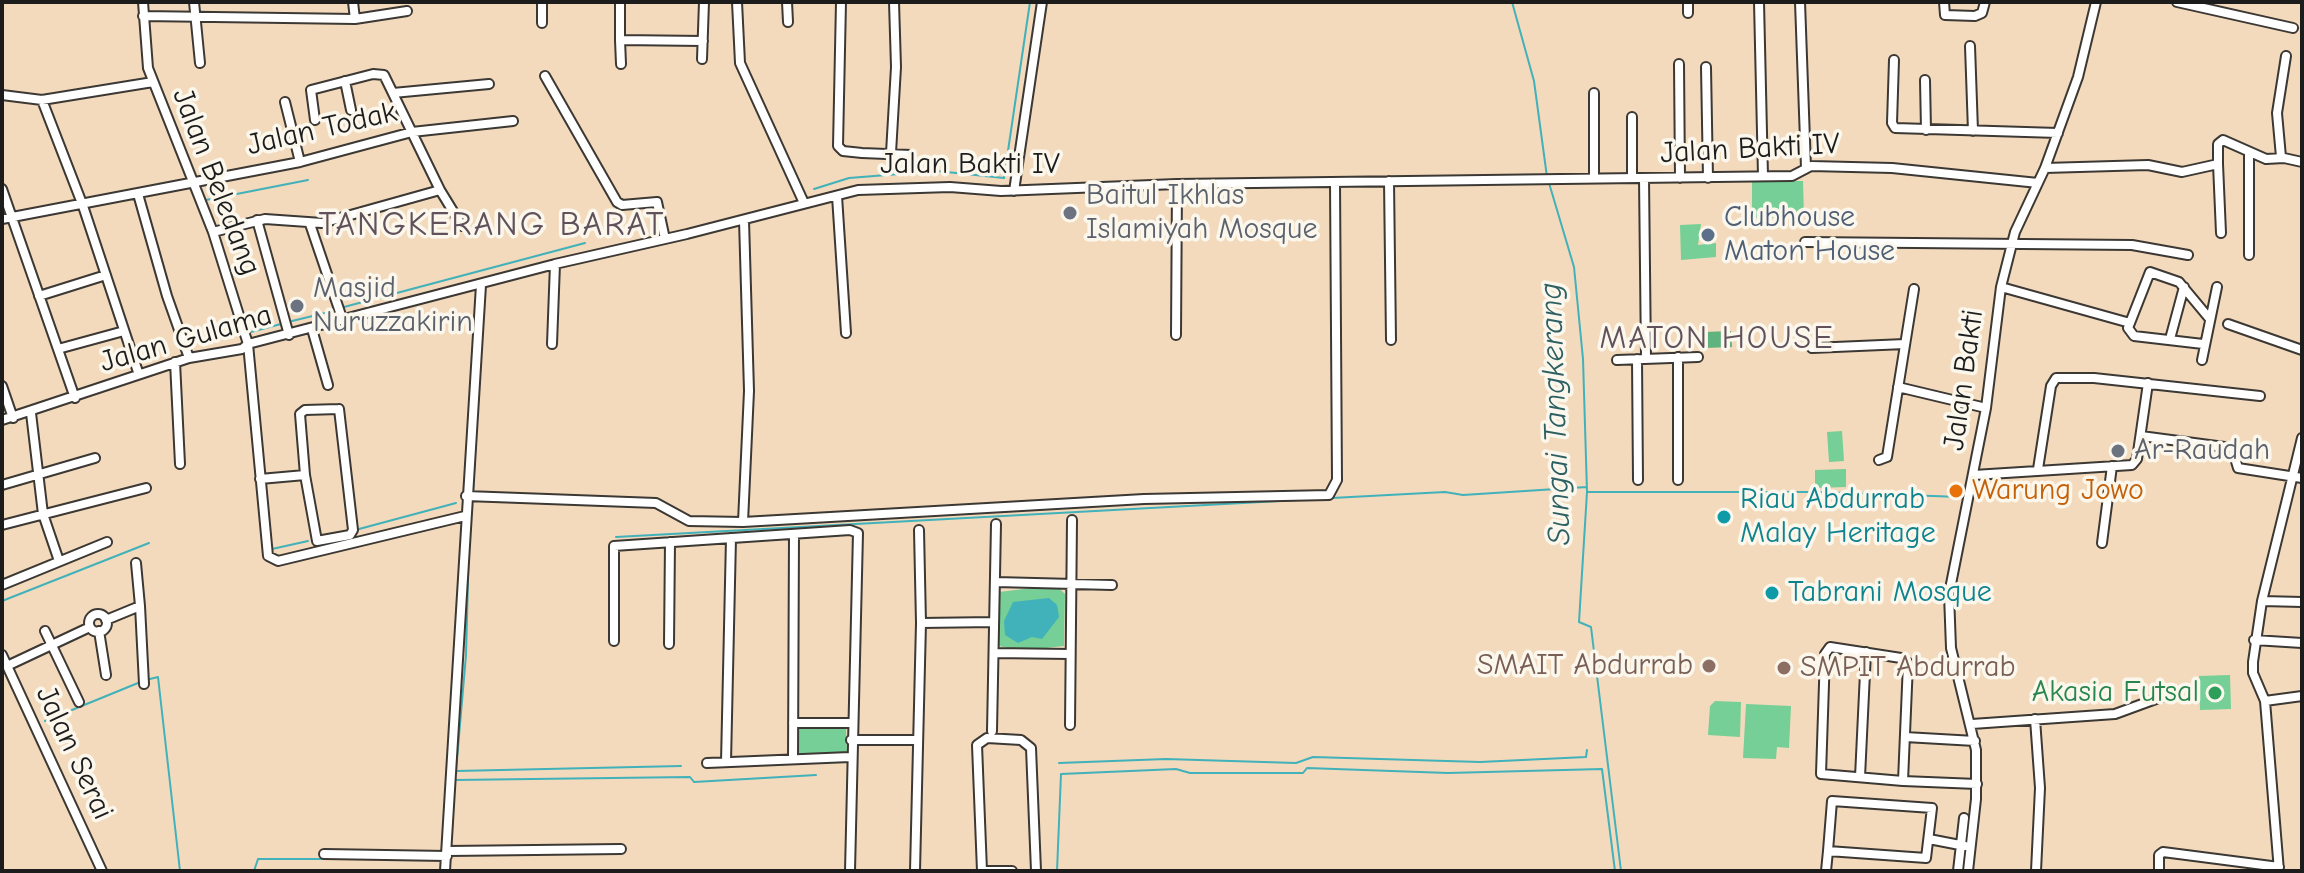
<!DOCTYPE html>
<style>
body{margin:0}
#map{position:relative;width:2304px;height:873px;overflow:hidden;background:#f3dabc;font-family:"Comic Neue",sans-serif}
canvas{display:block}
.frame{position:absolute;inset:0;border:4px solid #1c1c1c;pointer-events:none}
</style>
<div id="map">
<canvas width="2304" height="873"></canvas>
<div class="frame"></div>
</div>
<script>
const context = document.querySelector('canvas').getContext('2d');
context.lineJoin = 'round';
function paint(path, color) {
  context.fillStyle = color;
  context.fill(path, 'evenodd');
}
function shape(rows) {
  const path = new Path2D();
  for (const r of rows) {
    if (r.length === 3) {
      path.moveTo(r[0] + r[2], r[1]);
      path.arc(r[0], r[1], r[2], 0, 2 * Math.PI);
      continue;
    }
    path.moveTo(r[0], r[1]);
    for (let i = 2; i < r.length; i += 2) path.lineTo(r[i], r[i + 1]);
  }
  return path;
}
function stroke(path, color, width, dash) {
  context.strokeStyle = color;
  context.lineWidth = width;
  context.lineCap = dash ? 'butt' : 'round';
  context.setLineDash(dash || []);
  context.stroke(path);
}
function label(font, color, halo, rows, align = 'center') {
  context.font = font + ' "Comic Neue",sans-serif';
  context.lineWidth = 7;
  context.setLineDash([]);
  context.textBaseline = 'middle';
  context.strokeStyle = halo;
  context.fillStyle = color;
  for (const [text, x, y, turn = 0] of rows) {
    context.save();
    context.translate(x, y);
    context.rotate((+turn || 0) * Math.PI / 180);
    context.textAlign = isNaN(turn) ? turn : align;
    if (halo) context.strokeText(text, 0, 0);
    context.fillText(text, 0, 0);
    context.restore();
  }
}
paint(shape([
 [1752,181,1803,181,1804,217,1752,218],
 [1701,224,1698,245,1716,243,1716,257,1681,260,1680,225],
 [1842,431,1844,461,1829,462,1827,432],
 [1846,469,1846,487,1815,488,1815,470],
 [1056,585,1065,594,1064,646,1020,651,999,646,999,592],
 [2230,675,2231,709,2200,710,2199,676],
 [1715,701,1741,702,1740,737,1708,735,1710,706],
 [1746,704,1791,706,1789,748,1777,747,1776,759,1743,758],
 [796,728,846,728,847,753,794,756]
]), '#75cf96');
paint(shape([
 [1731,331,1732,347,1705,348,1704,332]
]), '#60b27f');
paint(shape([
 [1049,598,1057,605,1059,617,1042,639,1032,637,1018,643,1005,635,1004,621,1013,602]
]), '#41b1ba');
stroke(shape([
 [1512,2,1534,81,1547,177],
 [1549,183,1574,267,1583,359,1587,492,1579,622,1591,627,1621,871],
 [814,189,849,178,937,171,1004,178,1030,2],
 [206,200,308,180],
 [225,257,231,278],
 [344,307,585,243],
 [292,321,333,311],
 [247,333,281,324],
 [473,492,478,393],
 [1587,492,1819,492,1961,497],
 [1332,498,1445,492,1463,495,1587,487],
 [359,529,456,503],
 [270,537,272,549,308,541],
 [616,537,1298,500],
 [469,542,466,655,456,771,681,766],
 [2,601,149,543],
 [150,679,158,677,180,871],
 [45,721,138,683],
 [1059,763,1166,759,1296,763,1313,757,1480,762,1586,757,1587,750],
 [454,780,690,777,694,782,816,775],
 [254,871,258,859,392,859],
 [1057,871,1061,774,1176,769,1190,773,1303,773,1307,768,1448,773,1602,769,1615,871]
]), '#41b1ba', 2);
const minor = shape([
 [143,2,148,68,213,232,248,344,268,556,278,561,465,516],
 [194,2,200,63],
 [353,2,355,19],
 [542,2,542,23],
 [737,2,740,63,804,203],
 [787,2,788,22],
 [841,2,838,146,843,151,862,153,911,155],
 [1688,2,1688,13],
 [1759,2,1763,176],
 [1800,2,1806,168],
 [1944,2,1945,15,1975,16,1982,13,1985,2],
 [2177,2,2293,28],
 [143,16,355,19,407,11],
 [620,40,620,2],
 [1970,46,1973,131],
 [702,59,704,2],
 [1894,60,1892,123,1895,128,2058,133],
 [621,64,620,40,703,41],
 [1679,64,1680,178],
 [1706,67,1708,178],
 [545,76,617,202,622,205,657,202,665,239],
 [1925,80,1926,130],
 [345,81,351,110],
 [393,93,489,84],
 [1594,93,1594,178],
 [2,95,42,100,153,82],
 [42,100,83,206,138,372],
 [285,102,300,162],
 [1632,117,1632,178],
 [315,120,311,90,373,74,384,75,440,190],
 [891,153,896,67,894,2],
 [2281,157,2277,113,2286,56],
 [2218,164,2221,233],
 [2045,168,2148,165,2182,172,2218,164,2218,144,2223,140,2266,159,2284,158,2302,162],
 [1644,178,1646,359],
 [1389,181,1391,340],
 [2,189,75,398],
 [1014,191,1042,2],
 [138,194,167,296,189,358],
 [837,196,846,333],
 [2,219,300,162,412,132,513,121],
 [257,220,289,335],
 [310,224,343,321],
 [213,232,265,219,322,223,440,190,462,226],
 [1805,242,2132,245,2188,255],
 [2249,255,2249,153],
 [2001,287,2130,323],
 [39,296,106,275],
 [2228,324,2302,350],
 [312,329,328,385],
 [1176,335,1177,184],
 [2170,339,2184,287],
 [552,344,555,264],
 [2203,344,2134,336,2128,328,2150,272,2179,282,2209,318],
 [1812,348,1905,344],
 [58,349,124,331],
 [1637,359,1638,480],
 [1617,360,1698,357],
 [2202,360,2217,287],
 [175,362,180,464],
 [2,386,13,418],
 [1898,387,1986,408],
 [339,409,353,530,350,535,317,541,305,475,300,414,305,410,339,409],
 [31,413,43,514,59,561],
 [2,420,189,358,242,349,248,344,555,264,687,234,858,190,950,187,1001,191,1177,184,1792,176,1811,166,1892,168,2038,183],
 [2141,436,2232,448,2238,468,2302,478],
 [1879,460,1887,457,1914,289],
 [2038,469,2051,386,2056,378,2094,378,2260,396],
 [1974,475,2132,465,2137,459,2148,383],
 [260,479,305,475],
 [1678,480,1678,357],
 [2,485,95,458],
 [466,496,656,503,689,521,743,522,1144,499,1329,495,1337,480,1335,182],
 [743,522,749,391,744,220],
 [2,525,146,488],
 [2102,543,2112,466],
 [136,563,140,606],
 [996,582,1112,585],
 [2,585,107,542],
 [2262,601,2302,602],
 [98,623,9],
 [106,620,140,606,144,684],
 [921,623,994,622],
 [45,631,79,702],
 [99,631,106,675],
 [2254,640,2302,643],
 [614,641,614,546,850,530,858,533,850,871],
 [669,644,670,542],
 [994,653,1070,654],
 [2,655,102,871],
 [7,666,90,627],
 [2265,701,2302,696],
 [2035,719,2040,788,2036,871],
 [793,723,851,723],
 [1972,724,2115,714,2164,696],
 [1070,725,1072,520],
 [992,731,996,524],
 [1905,737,1975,741],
 [851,740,916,740],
 [793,759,794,535],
 [726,762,731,538],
 [707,763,850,757],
 [1860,777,1866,652],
 [1903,781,1908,663,1901,658,1830,647,1825,654,1821,774,1903,781,1977,784],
 [1929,839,1965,846],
 [448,851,621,849],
 [324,854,447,856],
 [445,871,481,285],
 [915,871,921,623,919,530],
 [982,871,977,745,987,738,1021,740,1031,748,1036,871],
 [982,871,1012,871],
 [1826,871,1828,851,1832,801,1932,808,1926,858,1828,851],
 [1958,871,1964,818],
 [1968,871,1976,799,1976,750,1951,648,1949,594,1986,408,2001,287,2015,232,2045,168,2078,77,2096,2],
 [2159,871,2159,855,2163,852,2279,867],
 [2279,871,2265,701,2253,673,2253,662,2262,601,2302,438]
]);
stroke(minor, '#3c3834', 12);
stroke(minor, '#fff', 8);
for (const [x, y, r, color] of [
 [1070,213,8,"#6b7280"],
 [1708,235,8,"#5c6f8a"],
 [297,306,8,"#6b7280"],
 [2118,451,8,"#6b7280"],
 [1956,491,8,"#e8710a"],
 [1724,517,8,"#0f9aa8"],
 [1772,593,8,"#0f9aa8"],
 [1709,666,8,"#8d6e63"],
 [1784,668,8,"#8d6e63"],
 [2215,693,8,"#2e9e5b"]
]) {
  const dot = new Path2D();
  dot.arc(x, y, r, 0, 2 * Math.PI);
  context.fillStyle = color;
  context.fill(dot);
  stroke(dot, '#fbf7ec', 3);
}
label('30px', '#1c1c1c', '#fbf7ec', [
 ["Jalan Todak",322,129,-13],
 ["Jalan Bakti IV",1750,149,-3],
 ["Jalan Bakti IV",970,165],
 ["Jalan Beledang",216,182,69],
 ["Jalan Gulama",186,339,-16],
 ["Jalan Bakti",1964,380,-82],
 ["Jalan Serai",74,753,65]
]);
label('30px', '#5b616d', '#fbf7ec', [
 ["Baitul Ikhlas",1086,196],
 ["Islamiyah Mosque",1086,230],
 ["Masjid",313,289],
 ["Nuruzzakirin",313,323],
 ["Ar-Raudah",2134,451]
], 'left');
label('30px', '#4e5e75', '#fbf7ec', [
 ["Clubhouse",1724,218],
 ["Maton House",1724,252]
], 'left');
label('30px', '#c56008', '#fbf7ec', [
 ["Warung Jowo",1972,491]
], 'left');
label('30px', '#0d838f', '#fbf7ec', [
 ["Riau Abdurrab",1740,500],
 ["Malay Heritage",1740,534],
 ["Tabrani Mosque",1788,593]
], 'left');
label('30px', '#785e54', '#fbf7ec', [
 ["SMAIT Abdurrab",1693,666],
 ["SMPIT Abdurrab",1800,668,"left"]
], 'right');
label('30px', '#27864d', '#fbf7ec', [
 ["Akasia Futsal",2199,693]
], 'right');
context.letterSpacing = '2px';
label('32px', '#60515b', '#fbf7ec', [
 ["MATON HOUSE",1717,339]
]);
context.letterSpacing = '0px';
label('italic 32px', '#2d5f63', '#fbf7ec', [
 ["Sungai Tangkerang",1556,414,-92]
]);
context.letterSpacing = '2px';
label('34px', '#60515b', '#fbf7ec', [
 ["TANGKERANG BARAT",492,225]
]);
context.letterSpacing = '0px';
</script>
